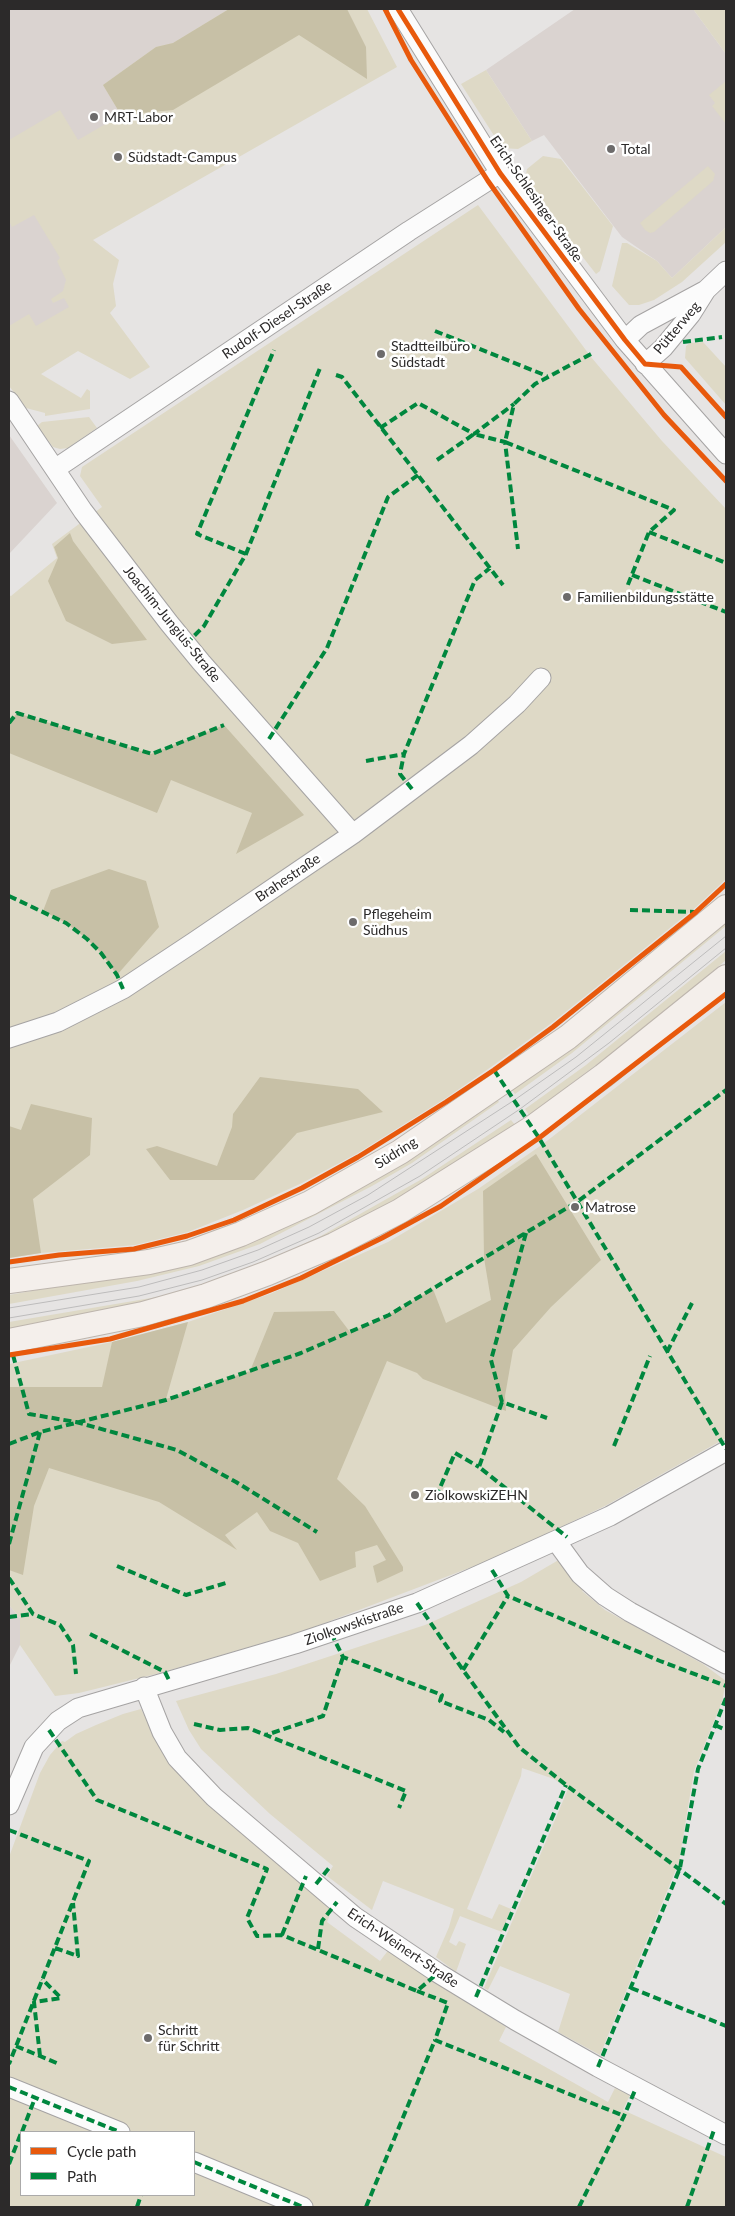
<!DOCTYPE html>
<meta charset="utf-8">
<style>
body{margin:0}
#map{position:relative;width:735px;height:2216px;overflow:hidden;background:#e6e4e3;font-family:Lato,sans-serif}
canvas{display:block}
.frame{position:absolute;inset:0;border:10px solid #2c2a2a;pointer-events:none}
.legend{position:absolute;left:20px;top:2131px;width:175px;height:65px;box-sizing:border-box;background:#fff;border:1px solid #abaaaa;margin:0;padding:6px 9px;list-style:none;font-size:15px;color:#2c2a2a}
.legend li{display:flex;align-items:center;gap:10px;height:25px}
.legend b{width:25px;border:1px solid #abaaaa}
</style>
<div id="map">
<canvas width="735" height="2216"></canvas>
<div class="frame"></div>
<ul class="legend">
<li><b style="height:6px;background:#e8590c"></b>Cycle path</li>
<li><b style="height:6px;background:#00873e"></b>Path</li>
</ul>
</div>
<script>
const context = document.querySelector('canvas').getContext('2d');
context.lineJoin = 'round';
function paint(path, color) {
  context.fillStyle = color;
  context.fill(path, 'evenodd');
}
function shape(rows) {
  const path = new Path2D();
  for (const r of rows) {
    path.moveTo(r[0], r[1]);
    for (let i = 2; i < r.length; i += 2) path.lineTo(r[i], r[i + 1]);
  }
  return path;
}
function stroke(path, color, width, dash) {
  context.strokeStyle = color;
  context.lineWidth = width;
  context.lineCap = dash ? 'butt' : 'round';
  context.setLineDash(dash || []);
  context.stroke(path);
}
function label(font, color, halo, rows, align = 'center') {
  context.font = font + ' Lato,sans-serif';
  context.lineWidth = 5;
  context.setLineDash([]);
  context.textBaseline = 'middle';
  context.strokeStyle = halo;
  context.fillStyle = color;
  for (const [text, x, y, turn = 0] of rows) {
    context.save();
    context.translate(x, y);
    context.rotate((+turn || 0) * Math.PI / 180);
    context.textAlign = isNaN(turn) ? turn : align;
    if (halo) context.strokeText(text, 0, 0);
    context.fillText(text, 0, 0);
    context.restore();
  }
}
paint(shape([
 [9,9,361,9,66,250,77,309,35,333,9,334],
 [575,9,693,9,726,54,726,227,672,278,657,261,622,237,544,135,532,141,486,70],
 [9,435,57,503,9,554],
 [9,1605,20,1618,20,1645,9,1667]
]), '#dad3d0');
paint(shape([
 [229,9,367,9,397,67,93,240,119,260,113,284,116,306,110,313,150,367,130,379,78,351,41,374,81,398,87,389,90,391,90,409,45,416,45,413,26,408,9,386,9,326,29,314,36,326,69,307,64,298,53,303,51,299,63,291,66,280,57,261,60,258,34,215,12,227,9,221,9,140,60,110,78,140,121,115,103,85,156,47,173,43],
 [693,9,726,9,726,54],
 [486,70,532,141,518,149,502,148,461,84],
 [726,81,726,124,712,106,715,103,709,95],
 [543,156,561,159,613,226,600,271,596,274,567,237,555,227,524,184,527,169],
 [708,166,715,174,713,181,654,232,650,233,645,230,640,223],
 [478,205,591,357,662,441,726,509,726,879,696,907,553,1022,491,1067,446,1098,358,1153,302,1183,243,1210,188,1232,135,1245,41,1253,9,1258,9,595,11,596,57,558,52,544,102,507,80,476,82,467],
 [726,227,726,242,682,282,654,300,639,305,629,305,612,286,622,243,627,243,657,261,672,278],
 [703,342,726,367,726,405,685,358,686,346,690,343],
 [89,417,97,428,68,448,60,449,53,447,37,426,42,422],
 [726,915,726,926,572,1053,515,1094,509,1086],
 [726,951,726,960,652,1023,529,1115,525,1109,586,1065],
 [726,1002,726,1438,605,1506,493,1559,301,1632,160,1673,79,1693,55,1696,20,1645,20,1618,9,1605,9,1364,112,1342,188,1322,270,1294,388,1242,478,1189,543,1144],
 [495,1096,499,1102,412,1163,372,1186,260,1244,199,1266,137,1281,9,1304,9,1295,178,1265],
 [511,1120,516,1126,424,1184,321,1239,257,1265,321,1236,422,1179],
 [157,1297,118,1309,9,1332,9,1322],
 [562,1558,587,1586,582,1591,605,1610,703,1664,726,1681,722,1702,694,1771,679,1862,600,2055,558,2032,570,1994,500,1966,488,1990,484,1988,568,1789,554,1779,522,1768,521,1776,467,1909,492,1919,499,1904,511,1909,502,1932,460,1916,449,1942,456,1946,459,1941,466,1944,456,1972,436,1957,449,1927,454,1909,383,1881,372,1910,327,1876,333,1866,270,1814,201,1749,189,1730,176,1701,276,1674,425,1625,521,1582],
 [141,1709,154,1734,332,1909,327,1922,380,1961,390,1948,437,1983,506,2027,499,2041,608,2102,615,2088,630,2095,623,2110,726,2157,726,2207,9,2207,9,1857,40,1773,50,1755,62,1741,65,1742,76,1734,96,1725,123,1714],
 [21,2132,194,2132,194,2195,21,2195]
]), '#ded9c6');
paint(shape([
 [229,9,347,9,366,47,367,79,299,35,173,110,121,115,103,85,156,47,173,43],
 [70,533,73,541,147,640,112,644,66,621,48,581,58,558,54,547],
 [17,713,151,754,224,725,304,815,236,854,252,813,171,780,157,813,9,753,9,723],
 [109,869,146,881,159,927,117,975,101,953,87,939,66,923,43,911,51,890],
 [260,1077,358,1089,383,1112,297,1133,254,1180,170,1180,146,1149,157,1146,217,1166,232,1127,233,1114],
 [31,1104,92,1118,90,1155,33,1199,41,1253,9,1258,9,1126,21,1130],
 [536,1154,601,1260,551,1307,513,1350,505,1396,506,1411,423,1379,417,1373,387,1361,337,1479,365,1506,403,1567,403,1571,377,1583,373,1566,386,1560,377,1545,355,1552,356,1567,320,1581,298,1543,270,1531,257,1512,225,1535,237,1550,159,1502,49,1468,34,1506,23,1575,9,1570,9,1387,102,1387,112,1342,188,1322,166,1399,250,1371,274,1312,334,1311,350,1332,389,1315,433,1289,446,1323,491,1300,484,1258,483,1191]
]), '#c7c0a6');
const minor = shape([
 [398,9,500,173,625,340,726,454],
 [625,340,641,325,706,290],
 [645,364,663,348,691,314,706,290,726,271],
 [9,401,83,511,169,623,201,662,353,834],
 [55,469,409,231,500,173],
 [9,1038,58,1022,123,989,194,942,353,834,471,745,517,704,541,678],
 [556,1541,580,1574,605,1596,630,1612,726,1664],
 [144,1687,162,1732,177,1758,214,1797,355,1917,438,1973,515,2020,598,2067,726,2135],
 [9,1805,34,1747,58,1721,78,1708,295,1644,417,1603,610,1516,726,1451],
 [9,2087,120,2132],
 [194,2162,303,2207]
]);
const major = shape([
 [9,1281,149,1262,189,1253,241,1234,310,1203,400,1152,568,1037,726,907],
 [9,1341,143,1314,206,1296,268,1273,334,1245,400,1211,532,1128,603,1076,726,977]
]);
stroke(minor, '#a5a3a3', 21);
stroke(major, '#bdb5ad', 26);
stroke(minor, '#fbfbfb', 19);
stroke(major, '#f4efeb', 24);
stroke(shape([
 [9,1308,139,1287,202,1270,258,1250,309,1227,368,1195,513,1101,576,1057,726,936],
 [9,1318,139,1296,202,1280,253,1262,319,1233,420,1176,520,1109,609,1043,726,948]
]), '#bdbcbc', 1);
stroke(shape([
 [435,331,547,376],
 [683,342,722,337],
 [591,354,535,384,514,404,505,442,674,510,649,532,627,587],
 [336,375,342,377,503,585],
 [380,428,418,403,474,434,514,404],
 [437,460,474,434,505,442,518,549],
 [649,532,726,563],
 [246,554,197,534,274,350],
 [632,575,726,612],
 [186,644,204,626,246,554,320,368],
 [9,723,17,713,152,754,224,725],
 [269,739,327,648,388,497,418,475],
 [366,761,404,754],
 [412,789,400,774,404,754,475,580,490,568],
 [9,896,66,923,87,939,101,953,117,975,123,989],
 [630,910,695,912],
 [494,1070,539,1138,726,1449],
 [526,1233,491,1360,502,1402,547,1418],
 [667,1352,692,1303],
 [13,1355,29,1414,76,1422,177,1450,236,1482,317,1532],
 [502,1402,479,1467,567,1537],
 [9,1444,40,1432,166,1400,301,1353,389,1315,577,1202,726,1090],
 [614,1446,650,1356],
 [436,1497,455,1453,479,1467],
 [9,1544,40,1432],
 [117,1566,186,1595,226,1583],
 [492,1570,508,1596,660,1661,726,1686],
 [9,1578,33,1614,60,1625,73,1645,76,1674],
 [417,1603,463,1670,519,1747,566,1785,726,1904],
 [9,1617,33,1614],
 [331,1633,343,1657,442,1695,440,1701,489,1720,504,1732],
 [90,1634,165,1672,169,1680],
 [343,1657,323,1716,266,1735,406,1791,399,1808],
 [463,1670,508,1596],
 [194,1724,220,1730,248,1728,266,1735],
 [715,1725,726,1730],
 [49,1730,97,1800,267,1869,247,1918,257,1936,282,1935,417,1991,438,1973],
 [9,1830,89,1861,9,2064],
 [316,1884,329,1868],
 [282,1935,306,1876],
 [55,1948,78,1956,73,1903],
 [318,1949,322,1921,337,1902],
 [631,1988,726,2026],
 [417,1991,448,2003,435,2040,624,2116],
 [476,1997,566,1785],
 [16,2046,59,2064],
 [40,2056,34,2002,61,1998,42,1979],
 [598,2067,680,1868,698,1769,726,1698],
 [9,2087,120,2132],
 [22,2132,35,2098],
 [194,2162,303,2207],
 [9,2164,21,2133],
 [137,2207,141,2195],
 [366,2207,435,2040],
 [579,2207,624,2116,636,2088],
 [687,2207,714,2130]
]), '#00873e', 4, [8, 4]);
stroke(shape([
 [385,9,411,60,488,181,579,309,664,415,726,481],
 [398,9,500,173,625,340,645,364,681,367,726,417],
 [9,1262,59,1255,134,1249,187,1236,234,1220,302,1188,358,1157,446,1102,494,1070,553,1027,696,912,726,884],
 [9,1355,110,1339,243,1301,301,1278,382,1238,441,1206,539,1138,726,994]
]), '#e8590c', 5);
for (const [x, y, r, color] of [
 [94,117,5,"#6d6b6b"],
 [611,149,5,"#6d6b6b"],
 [118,157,5,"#6d6b6b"],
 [381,354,5,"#6d6b6b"],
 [567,597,5,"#6d6b6b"],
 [353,922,5,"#6d6b6b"],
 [575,1207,5,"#6d6b6b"],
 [415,1495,5,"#6d6b6b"],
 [148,2038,5,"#6d6b6b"]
]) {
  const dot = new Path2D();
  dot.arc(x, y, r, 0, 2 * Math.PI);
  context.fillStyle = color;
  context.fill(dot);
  stroke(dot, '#fff', 2);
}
label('14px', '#2c2a2a', '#fff', [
 ["MRT-Labor",104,117],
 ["Total",621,149],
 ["Südstadt-Campus",128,157],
 ["Stadtteilbüro",391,346],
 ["Südstadt",391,362],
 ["Familienbildungsstätte",577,597],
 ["Pflegeheim",363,914],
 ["Südhus",363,930],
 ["Matrose",585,1207],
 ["ZiolkowskiZEHN",425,1495],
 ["Schritt",158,2030],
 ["für Schritt",158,2046]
], 'left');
label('14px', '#2c2a2a', '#fff', [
 ["Erich-Schlesinger-Straße",536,199,55],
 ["Rudolf-Diesel-Straße",277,320,-34],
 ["Pütterweg",677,328,-50],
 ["Joachim-Jungius-Straße",172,624,51],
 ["Brahestraße",288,878,-34],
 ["Südring",396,1153,-32],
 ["Ziolkowskistraße",354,1624,-19],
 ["Erich-Weinert-Straße",403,1948,34]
]);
</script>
